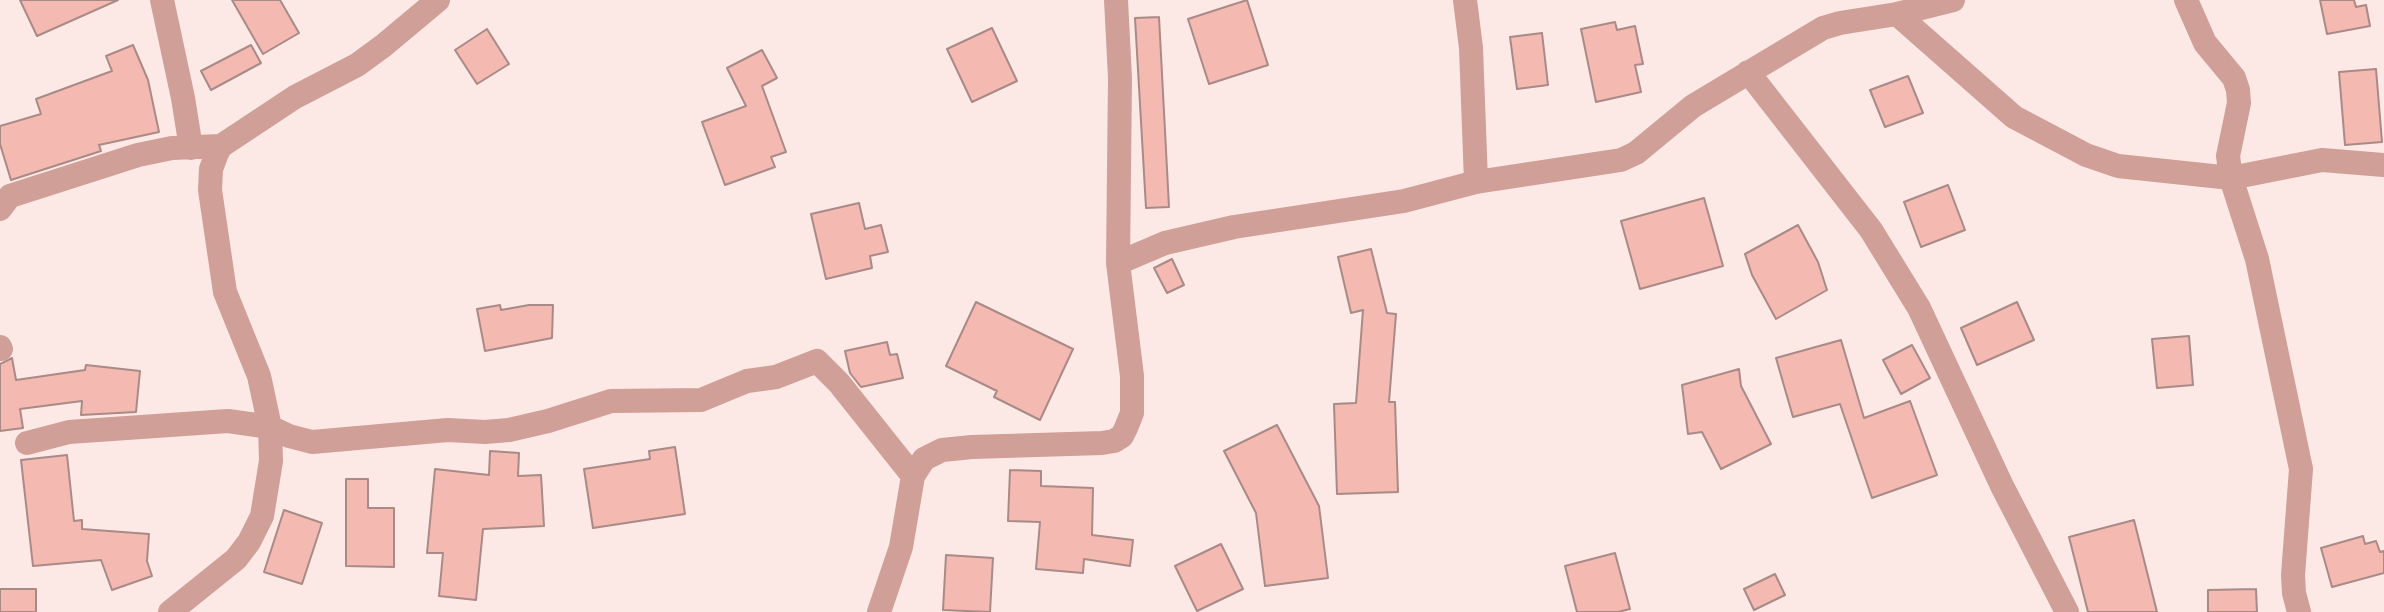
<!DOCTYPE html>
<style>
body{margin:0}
canvas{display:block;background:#fce8e5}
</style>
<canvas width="2384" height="612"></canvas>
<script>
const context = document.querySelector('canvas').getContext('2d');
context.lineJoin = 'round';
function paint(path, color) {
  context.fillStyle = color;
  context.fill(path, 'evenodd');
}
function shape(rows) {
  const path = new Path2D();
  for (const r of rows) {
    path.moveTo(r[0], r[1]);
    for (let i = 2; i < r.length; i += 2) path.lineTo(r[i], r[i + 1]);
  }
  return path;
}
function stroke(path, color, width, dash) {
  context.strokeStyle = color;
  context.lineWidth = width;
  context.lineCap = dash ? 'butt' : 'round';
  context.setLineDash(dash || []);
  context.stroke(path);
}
const building = shape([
 [20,0,118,0,37,36,20,0],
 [232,0,280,0,299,33,263,54,232,0],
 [1247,0,1268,65,1209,84,1188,19,1247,0],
 [2320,0,2354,0,2356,7,2366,5,2370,26,2327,34,2320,0],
 [1159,17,1169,207,1146,208,1135,18,1159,17],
 [1615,22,1617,30,1635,26,1643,64,1635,65,1641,92,1596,102,1581,29,1615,22],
 [992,28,1017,81,972,102,947,49,992,28],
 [487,29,509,64,477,84,455,50,487,29],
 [1542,33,1548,85,1517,89,1510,37,1542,33],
 [133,45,148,80,159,132,99,145,101,151,11,180,0,144,0,126,41,114,36,99,112,71,106,56,133,45],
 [251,45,261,63,211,90,201,71,251,45],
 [762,50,777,78,762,86,786,152,771,157,775,167,725,185,702,122,746,106,727,68,762,50],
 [2376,69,2382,142,2345,145,2339,72,2376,69],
 [1908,76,1923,113,1885,127,1870,90,1908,76],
 [1948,185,1965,230,1921,247,1904,202,1948,185],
 [1704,198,1723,266,1640,289,1621,221,1704,198],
 [859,203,865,229,881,225,888,252,870,256,872,268,826,279,811,214,859,203],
 [1798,225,1818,262,1827,290,1776,319,1752,275,1745,254,1798,225],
 [1371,249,1387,313,1396,314,1389,402,1395,402,1398,492,1337,494,1334,404,1356,403,1363,310,1351,313,1338,257,1371,249],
 [1172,259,1184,285,1167,293,1154,268,1172,259],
 [976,302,1073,349,1040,420,994,397,997,391,946,366,976,302],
 [2017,302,2034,340,1977,365,1961,328,2017,302],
 [500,305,501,310,529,305,553,305,552,338,485,351,477,309,500,305],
 [2189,336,2193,385,2157,388,2152,339,2189,336],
 [1841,340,1864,418,1910,401,1937,475,1872,498,1840,404,1793,417,1776,358,1841,340],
 [887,342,890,355,897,354,903,378,861,387,850,373,845,351,887,342],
 [1912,345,1930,378,1901,394,1883,360,1912,345],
 [12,358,16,380,85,370,86,365,140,371,136,412,81,415,82,401,20,409,23,428,0,431,0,364,12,358],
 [1739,369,1741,386,1771,444,1721,469,1702,432,1688,434,1682,385,1739,369],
 [1277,425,1319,506,1328,578,1265,586,1256,513,1224,451,1277,425],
 [675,447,685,514,593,528,584,469,650,459,649,451,675,447],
 [490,451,519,453,518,476,541,475,544,526,483,529,476,600,439,596,443,553,427,553,435,469,489,475,490,451],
 [67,455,74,521,82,520,82,529,149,534,147,561,152,576,112,590,101,560,33,566,21,460,67,455],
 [1010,470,1041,471,1041,486,1093,488,1092,535,1133,540,1130,566,1084,559,1083,573,1036,569,1040,522,1008,521,1010,470],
 [346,479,368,479,368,508,394,508,394,567,346,566,346,479],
 [284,510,322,523,302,584,264,572,284,510],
 [2134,520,2157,612,2088,612,2069,537,2134,520],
 [2363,536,2365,544,2376,541,2380,552,2384,551,2384,573,2332,587,2321,548,2363,536],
 [1221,544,1243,589,1197,611,1175,566,1221,544],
 [1615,553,1630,609,1618,612,1577,612,1565,566,1615,553],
 [946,555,993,558,990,612,943,610,946,555],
 [1775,574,1785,595,1754,610,1744,589,1775,574],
 [0,589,36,589,36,612,0,612,0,589],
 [2256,589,2257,612,2208,612,2208,590,2256,589]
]);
paint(building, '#f4b9b1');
stroke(building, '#a98a86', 2);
stroke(shape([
 [162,0,183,98,191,148],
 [1465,0,1471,48,1476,182],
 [2186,0,2205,43,2234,78,2238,90,2239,103,2228,156,2231,178,2257,259,2301,469,2293,575,2294,593,2299,612],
 [1897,14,2014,117,2086,155,2118,166,2231,178,2322,160,2384,165],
 [1748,72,1871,230,1919,308,2002,486,2067,612],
 [0,209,10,196,138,155,172,148,221,146],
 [1118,263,1165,243,1234,227,1404,201,1476,182,1621,160,1636,153,1693,106,1823,28,1840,23,1897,14,1953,0],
 [0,347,1,349],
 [27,443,69,432,228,421,270,427,289,436,312,442,448,430,485,432,509,430,548,421,611,401,701,400,747,381,776,377,817,361,839,383,913,476],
 [170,612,236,559,249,542,262,516,271,461,270,427,259,376,225,292,210,190,211,169,217,153,221,146,295,97,357,65,383,46,438,0],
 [879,612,901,547,913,476,924,459,942,450,972,447,1102,443,1114,441,1122,436,1126,428,1132,413,1132,376,1118,263,1120,78,1116,0]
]), '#cf9f98', 24);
</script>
